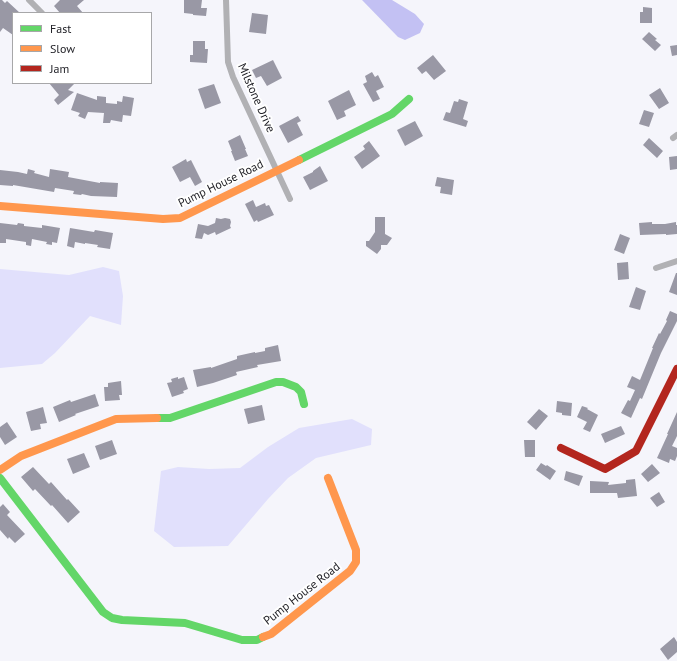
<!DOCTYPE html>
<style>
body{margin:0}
#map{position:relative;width:677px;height:661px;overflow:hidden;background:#f5f5fb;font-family:"PT Sans",sans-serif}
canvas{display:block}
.legend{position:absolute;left:12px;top:12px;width:140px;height:72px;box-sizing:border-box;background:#fff;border:1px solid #a7a7a9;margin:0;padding:5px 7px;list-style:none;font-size:12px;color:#232329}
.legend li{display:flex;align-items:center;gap:8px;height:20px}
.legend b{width:20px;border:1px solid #a7a7a9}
</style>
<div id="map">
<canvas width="677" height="661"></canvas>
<ul class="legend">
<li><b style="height:5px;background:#63d668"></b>Fast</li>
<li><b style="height:5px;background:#ff974d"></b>Slow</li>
<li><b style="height:5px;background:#b3261e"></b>Jam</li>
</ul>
</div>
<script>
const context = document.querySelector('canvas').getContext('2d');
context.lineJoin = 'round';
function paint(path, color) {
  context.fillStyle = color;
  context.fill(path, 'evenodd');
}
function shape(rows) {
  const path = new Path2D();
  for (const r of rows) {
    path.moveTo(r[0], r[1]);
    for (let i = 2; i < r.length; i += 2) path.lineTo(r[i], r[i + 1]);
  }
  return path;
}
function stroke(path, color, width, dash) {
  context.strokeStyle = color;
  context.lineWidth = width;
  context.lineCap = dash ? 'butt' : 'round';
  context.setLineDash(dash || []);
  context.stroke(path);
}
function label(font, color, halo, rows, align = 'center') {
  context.font = font + ' "PT Sans",sans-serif';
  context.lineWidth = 4;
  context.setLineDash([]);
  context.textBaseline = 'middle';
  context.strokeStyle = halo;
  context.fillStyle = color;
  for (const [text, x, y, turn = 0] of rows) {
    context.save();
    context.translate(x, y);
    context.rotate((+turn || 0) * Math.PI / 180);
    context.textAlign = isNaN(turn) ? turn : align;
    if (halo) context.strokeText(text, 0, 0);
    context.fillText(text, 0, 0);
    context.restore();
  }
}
paint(shape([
 [103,267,119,271,123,296,121,325,90,316,55,353,42,364,0,368,0,269,69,275],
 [352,419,372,429,371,445,316,458,288,478,268,499,228,546,174,547,154,531,161,471,178,467,209,469,240,468,268,447,299,428]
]), '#e1e0fc');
paint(shape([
 [362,0,392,0,415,14,424,24,420,33,405,40,398,37]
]), '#c3c1f3');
paint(shape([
 [0,0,2,0,5,3,7,1,20,13,13,13,13,35,3,28,0,32],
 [60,0,84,0,77,6,83,13,60,13,54,6],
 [184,0,202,0,201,8,207,8,206,16,193,15,193,14,184,13],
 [643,7,652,8,652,23,640,23,640,12,643,12],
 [252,13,268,15,266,34,249,32],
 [649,32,657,39,655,40,661,45,655,51,642,39],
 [193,41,205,41,205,49,208,49,207,63,190,62,190,55,193,55],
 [677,45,677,55,672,56,670,46],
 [433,55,446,71,434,80,426,71,422,74,417,68],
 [273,60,282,78,267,86,261,76,256,78,252,70],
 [372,72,375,77,378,75,384,87,376,91,380,99,373,102,363,84,367,82,365,76],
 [49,83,75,83,68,90,74,92,58,105,54,100,59,95],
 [214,84,221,103,205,109,198,89],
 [660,88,669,103,659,109,649,95],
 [349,90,356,105,344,111,346,116,337,120,328,101],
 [77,93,97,100,97,96,106,97,106,103,117,104,117,101,122,102,123,96,134,98,131,116,123,115,122,122,111,120,110,123,103,123,104,113,88,112,85,119,78,116,80,113,71,110],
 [459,99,468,102,463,119,468,121,466,127,443,120,446,112,450,113,454,101,458,102],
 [644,110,654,113,649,127,639,124],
 [298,116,301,121,297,123,303,135,288,143,279,126],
 [415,121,423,136,405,146,397,130],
 [240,135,246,149,245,149,248,156,235,161,231,151,232,151,228,141],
 [649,138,663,151,657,158,643,145],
 [369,141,380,156,362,169,354,157,365,149,363,146],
 [677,156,677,169,670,170,669,157],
 [186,159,187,162,191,160,202,182,195,186,190,177,180,182,172,167],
 [320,166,328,181,310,190,303,177,313,172,313,171],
 [28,169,35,171,34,173,49,177,50,169,69,172,68,177,100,183,100,182,118,183,117,197,91,196,82,194,81,195,73,194,74,191,55,188,54,192,13,185,13,186,0,185,0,170,18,172,27,174],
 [437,177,454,180,452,195,440,193,441,187,435,186],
 [253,200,256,207,265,203,266,206,269,205,274,215,258,222,257,220,254,222,245,204],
 [375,217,385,217,385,234,392,238,387,245,381,245,381,249,377,254,366,246,366,241,369,241,375,232],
 [216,218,221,219,225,218,230,219,231,222,230,226,231,228,216,235,215,232,208,235,204,233,202,239,195,238,198,224,208,226,215,223],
 [652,222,652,224,665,224,676,222,676,225,677,225,677,234,666,235,666,234,640,235,639,223],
 [0,223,17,225,18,223,24,224,24,226,42,228,42,225,60,228,57,243,52,242,52,245,46,244,47,242,32,239,31,246,26,245,26,242,6,239,6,243,0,243],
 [70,228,94,232,95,230,113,233,110,249,97,247,98,245,85,243,85,244,75,242,74,248,67,246],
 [620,234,630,238,624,254,614,250],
 [628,262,629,279,618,280,617,263],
 [676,273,677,273,677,295,669,292],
 [636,287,646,291,640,310,629,307],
 [670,311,677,314,677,321,661,353,642,399,640,398,631,418,621,413,628,400,630,401,635,390,627,387,632,376,640,380,653,348,652,348,659,333,660,334,667,321,666,320],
 [278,345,281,361,257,365,258,367,236,372,237,375,213,383,197,387,193,370,211,367,211,368,237,359,237,356,255,352,255,353,265,351,265,348],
 [178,377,178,379,184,377,188,389,183,391,184,393,172,397,167,383,172,382,171,379],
 [121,381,122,395,119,395,120,400,105,401,104,387,108,387,108,383],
 [95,394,99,406,75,414,76,415,59,422,53,407,70,400,71,402],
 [557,401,572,403,571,416,562,415,562,413,556,412],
 [262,405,265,420,248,424,244,409],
 [582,406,588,408,587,409,598,415,590,432,583,429,587,422,577,417],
 [43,407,47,423,40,424,41,429,31,431,26,412],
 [539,409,548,416,536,430,527,422],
 [677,412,677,436,672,446,677,448,677,456,675,461,670,459,669,463,657,458,668,434,667,434],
 [7,422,17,437,5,445,0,437,0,427],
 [621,426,625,434,605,443,601,434],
 [112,440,117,454,100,460,95,446],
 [524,440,535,440,535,457,525,457],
 [84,453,90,467,73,474,67,459],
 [541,463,546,466,547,465,556,471,550,480,536,470],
 [652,464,660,473,648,482,641,474],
 [33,467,49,484,51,482,67,500,68,499,80,512,68,523,52,505,51,506,35,489,33,491,21,477],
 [566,471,583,476,579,486,564,480],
 [635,479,637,496,618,498,617,493,590,493,590,481,609,482,608,485,626,483,626,480],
 [659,492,665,502,657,507,650,498],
 [3,504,10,512,7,515,25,534,15,543,9,537,8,539,0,530,0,507],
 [674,637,677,642,677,652,668,660,660,649]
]), '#9998a5');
stroke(shape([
 [29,0,42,13],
 [226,0,228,62,233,77,290,199],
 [673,138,677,135],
 [656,268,677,261]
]), '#b1b1b4', 6);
stroke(shape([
 [299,160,392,114,409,99],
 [157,418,170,418,276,382,283,382,296,387,301,392,304,404],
 [0,478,103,612,112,618,122,620,185,623,242,640,257,640,263,637]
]), '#63d668', 8);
stroke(shape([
 [0,206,163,219,180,218,299,160],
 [0,470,21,456,116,419,157,418],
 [263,637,271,634,350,571,356,562,356,550,328,478]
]), '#ff974d', 8);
stroke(shape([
 [561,448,605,469,636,451,677,369]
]), '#b3261e', 8);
label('12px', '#232329', '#fff', [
 ["Milstone Drive",256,98,66],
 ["Pump House Road",221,184,-26],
 ["Pump House Road",302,594,-38]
]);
</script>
